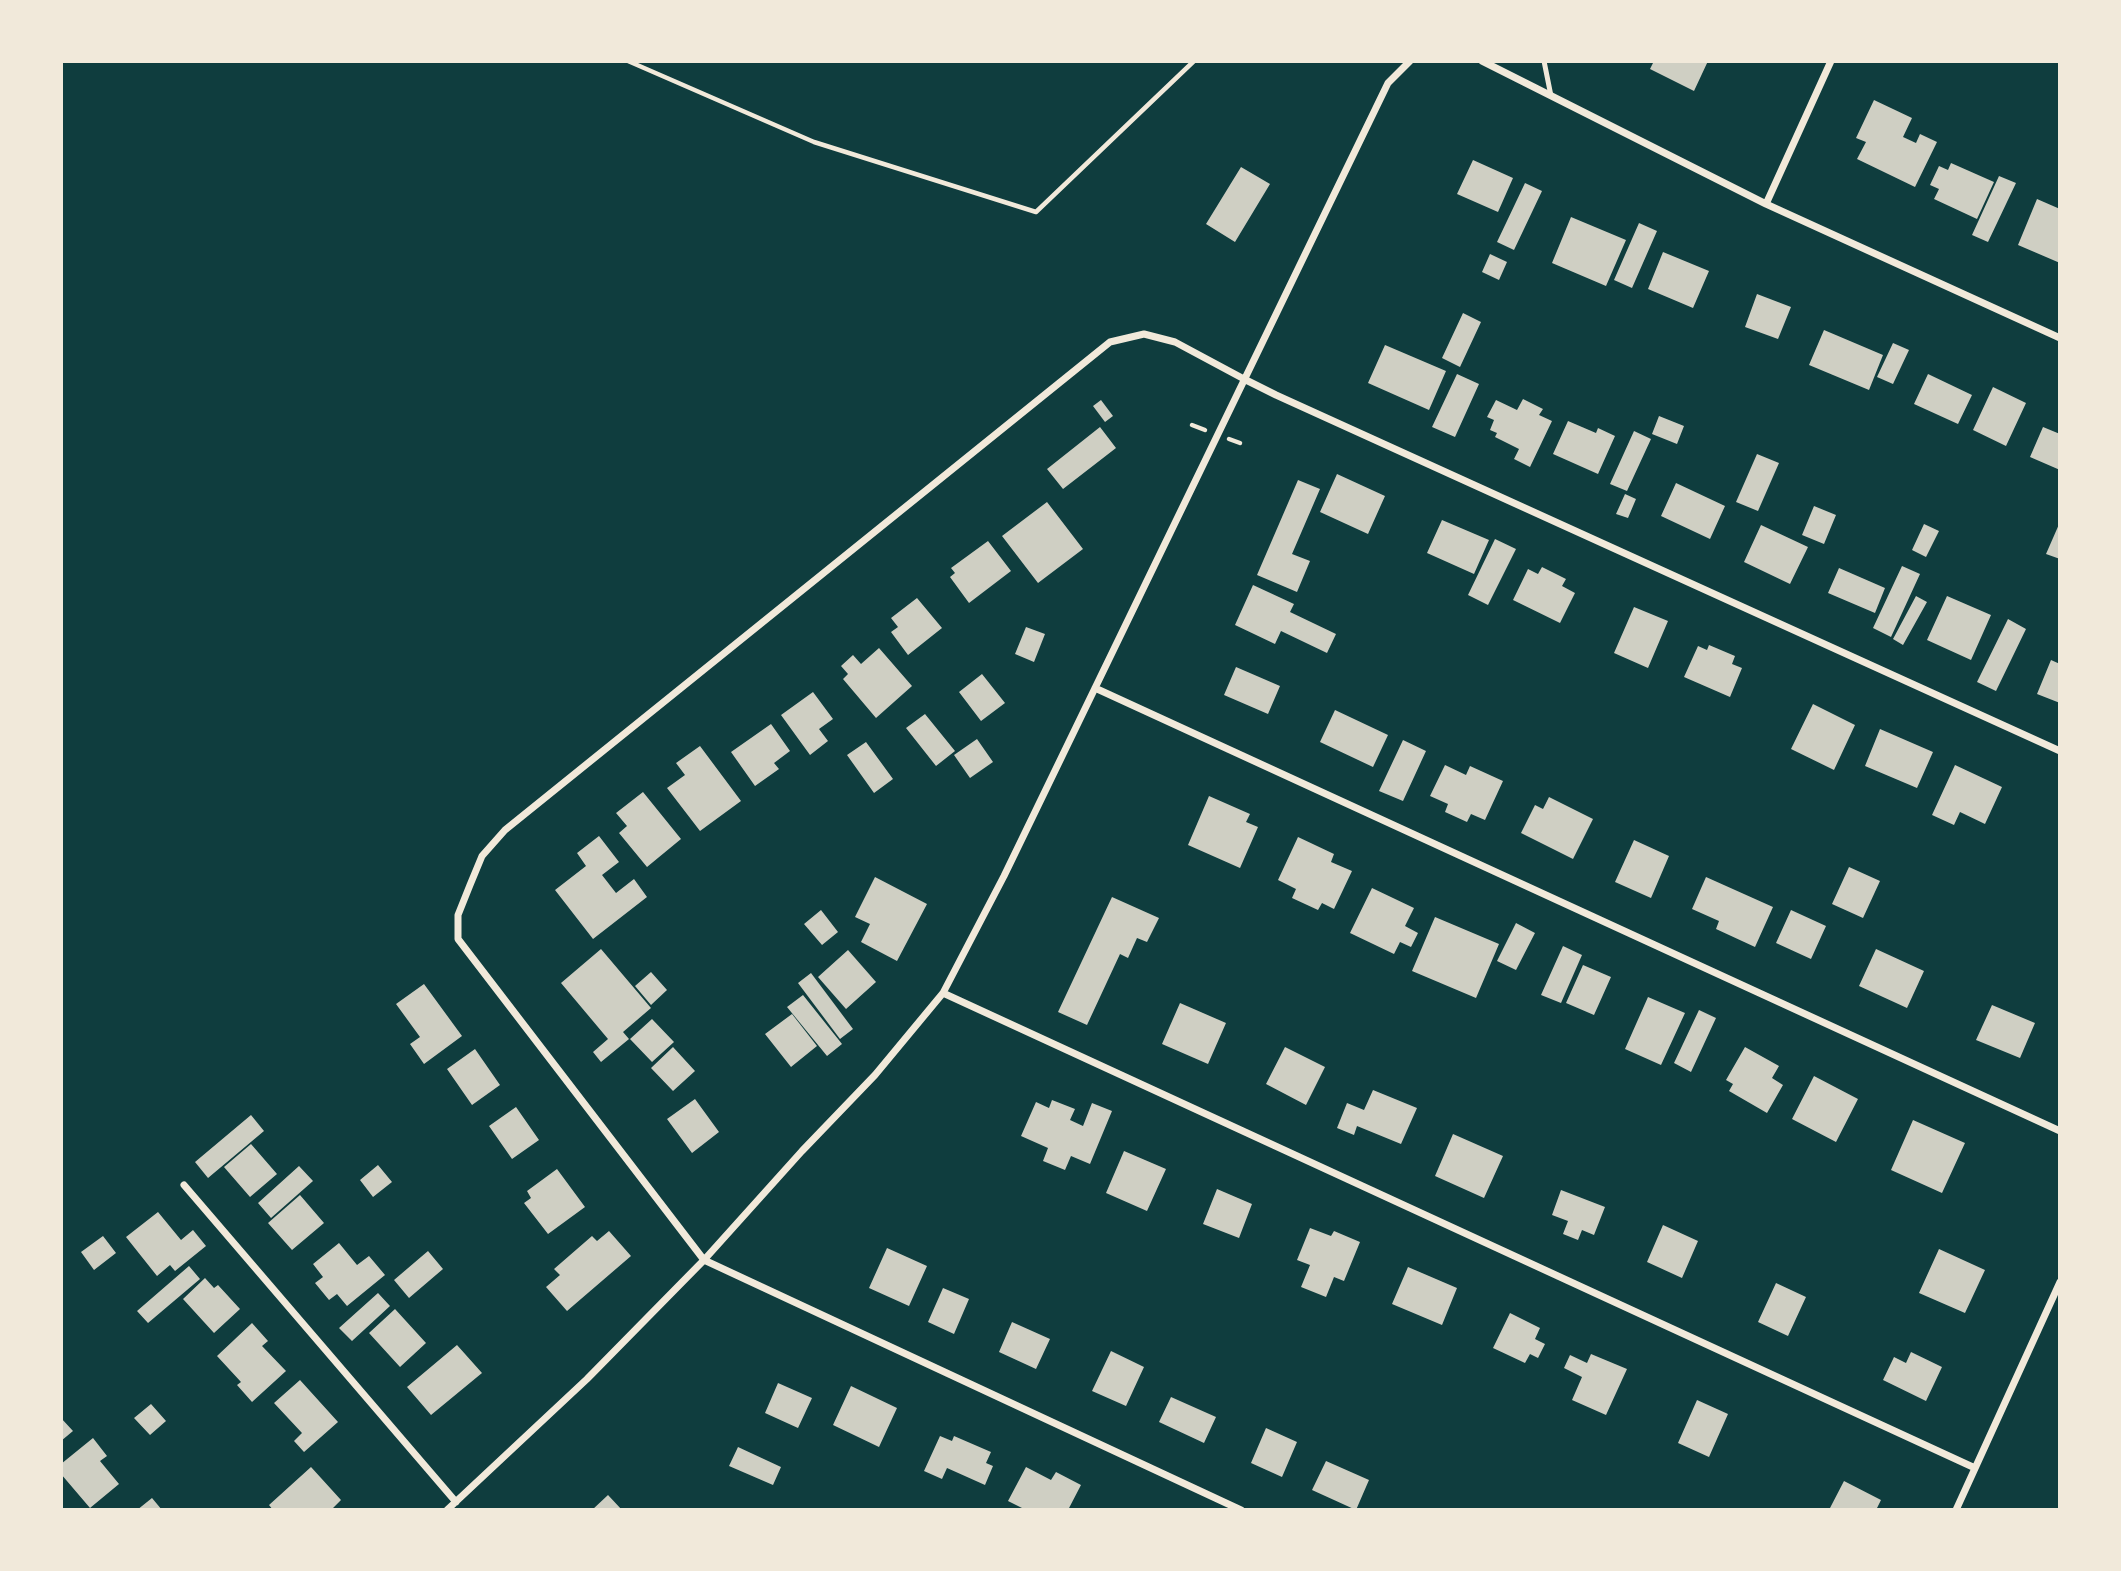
<!DOCTYPE html>
<style>
body{margin:0}
#map{position:relative;width:2121px;height:1571px;overflow:hidden;background:#0f3d3e;font-family:"Exo 2",sans-serif}
canvas{display:block}
.frame{position:absolute;inset:0;border:63px solid #f1e9da;pointer-events:none}
</style>
<div id="map">
<canvas width="2121" height="1571"></canvas>
<div class="frame"></div>
</div>
<script>
const context = document.querySelector('canvas').getContext('2d');
context.lineJoin = 'round';
function paint(path, color) {
  context.fillStyle = color;
  context.fill(path, 'evenodd');
}
function shape(rows) {
  const path = new Path2D();
  for (const r of rows) {
    path.moveTo(r[0], r[1]);
    for (let i = 2; i < r.length; i += 2) path.lineTo(r[i], r[i + 1]);
  }
  return path;
}
function stroke(path, color, width, dash) {
  context.strokeStyle = color;
  context.lineWidth = width;
  context.lineCap = dash ? 'butt' : 'round';
  context.setLineDash(dash || []);
  context.stroke(path);
}
paint(shape([
 [1654,61,1708,61,1694,91,1650,69],
 [1874,100,1912,118,1903,137,1916,143,1920,134,1937,142,1915,187,1857,159,1866,142,1856,138],
 [1473,160,1513,178,1498,212,1457,194],
 [1951,163,1994,182,1977,219,1934,199,1939,189,1930,185,1939,166,1948,170],
 [1241,167,1270,184,1235,242,1206,224],
 [1999,176,2016,183,1988,242,1972,235],
 [1525,183,1542,191,1514,250,1497,242],
 [2037,199,2060,209,2060,263,2018,245],
 [1571,217,1626,240,1606,286,1552,263],
 [1639,223,1657,231,1632,288,1614,280],
 [1663,252,1709,271,1693,308,1648,289],
 [1490,254,1507,262,1499,280,1482,272],
 [1757,294,1791,307,1778,339,1745,327],
 [1463,313,1481,322,1460,367,1442,358],
 [1824,330,1883,355,1869,390,1809,365],
 [1893,343,1909,350,1893,384,1877,377],
 [1385,345,1446,371,1429,410,1368,383],
 [1457,374,1479,384,1455,437,1432,427],
 [1928,374,1972,395,1958,424,1914,404],
 [1993,387,2026,403,2006,446,1973,430],
 [1523,399,1543,409,1539,415,1552,421,1530,467,1514,459,1519,449,1495,437,1497,433,1490,430,1494,420,1487,417,1496,400,1517,410],
 [1101,400,1113,416,1105,422,1093,406],
 [1659,416,1684,426,1677,444,1652,434],
 [1568,421,1596,433,1598,428,1615,436,1598,474,1553,454],
 [1100,427,1116,448,1063,489,1047,469],
 [2043,427,2060,434,2060,470,2030,457],
 [1634,431,1651,439,1627,491,1610,484],
 [1757,454,1779,463,1758,511,1736,502],
 [1337,474,1385,496,1368,534,1320,512],
 [1298,480,1320,489,1292,554,1310,561,1297,592,1257,575],
 [1676,483,1725,506,1710,539,1661,516],
 [1625,494,1636,499,1628,518,1616,514],
 [1047,502,1083,549,1038,583,1002,536],
 [1814,506,1836,515,1824,544,1802,535],
 [1442,520,1489,540,1474,574,1427,553],
 [2060,522,2060,559,2046,554],
 [1924,524,1939,531,1926,557,1912,550],
 [1761,525,1808,547,1790,584,1744,562],
 [1495,539,1516,549,1488,605,1468,595],
 [988,541,1011,571,969,603,950,577,955,573,951,568],
 [1902,566,1920,574,1891,637,1873,628],
 [1542,567,1566,579,1562,586,1575,593,1560,623,1513,600,1528,569,1538,574],
 [1839,568,1885,588,1875,613,1828,593],
 [1253,585,1294,604,1290,612,1336,634,1327,653,1281,631,1275,644,1235,625],
 [1916,596,1927,602,1903,645,1893,639],
 [1947,596,1991,615,1971,660,1927,640],
 [917,598,942,628,908,655,891,632,898,627,891,618],
 [1634,607,1668,621,1648,668,1614,653],
 [2008,619,2026,629,1996,691,1977,682],
 [1026,627,1045,634,1034,662,1015,654],
 [1709,645,1735,656,1732,664,1742,668,1730,697,1684,677,1698,646,1707,650],
 [879,648,912,686,876,718,843,679,848,674,841,666,853,655,861,664],
 [2051,660,2060,664,2060,703,2037,694],
 [1236,667,1280,686,1268,714,1224,695],
 [982,674,1005,703,981,721,959,692],
 [813,692,833,719,819,729,828,741,810,755,781,715],
 [1813,704,1855,725,1834,770,1791,749],
 [1335,710,1388,735,1373,767,1320,742],
 [925,714,955,751,936,766,906,728],
 [771,724,790,751,774,763,779,769,755,786,731,752],
 [1880,729,1933,752,1917,788,1865,766],
 [977,739,993,762,970,778,954,755],
 [1403,740,1426,751,1403,801,1379,791],
 [866,742,893,779,874,793,847,755],
 [700,746,741,801,700,831,667,788,685,775,676,763],
 [1445,765,1466,775,1470,766,1503,781,1485,820,1471,814,1467,822,1445,812,1448,804,1430,796],
 [1955,765,2002,787,1985,824,1960,812,1954,825,1932,815],
 [643,792,681,839,647,867,619,833,627,826,616,813],
 [1209,796,1250,814,1246,822,1258,827,1240,868,1188,845],
 [1549,797,1593,819,1573,859,1521,833,1535,805,1543,809],
 [599,836,619,862,602,875,616,893,634,879,647,897,593,939,555,890,586,866,577,853],
 [1298,837,1334,854,1331,862,1352,871,1334,909,1322,903,1318,910,1292,898,1296,889,1278,880],
 [1634,840,1669,856,1651,898,1615,882],
 [1849,867,1880,881,1863,918,1832,904],
 [875,877,927,904,897,961,861,942,870,924,855,917],
 [1706,877,1773,907,1755,947,1716,929,1719,921,1692,909],
 [1372,888,1414,908,1405,926,1418,933,1411,947,1400,942,1394,954,1350,933],
 [1112,897,1159,918,1147,942,1137,938,1128,958,1120,954,1087,1025,1058,1012],
 [821,910,838,932,822,945,804,924],
 [1791,910,1826,926,1811,959,1776,943],
 [1435,917,1499,944,1476,998,1412,971],
 [1516,923,1535,933,1516,970,1497,961],
 [1563,946,1582,955,1561,1003,1541,995],
 [601,949,651,1008,623,1032,629,1039,601,1062,593,1052,608,1039,561,983],
 [1876,949,1924,971,1907,1008,1859,986],
 [848,950,876,982,846,1009,818,977],
 [1583,965,1611,977,1594,1015,1566,1003],
 [651,972,667,990,651,1005,635,986],
 [811,973,853,1029,840,1039,798,983],
 [424,984,462,1036,424,1064,410,1044,420,1037,396,1004],
 [803,995,842,1044,827,1056,787,1007],
 [1648,997,1685,1013,1661,1065,1625,1049],
 [1180,1003,1226,1023,1208,1064,1162,1044],
 [1992,1005,2035,1023,2020,1058,1976,1040],
 [1699,1010,1716,1018,1691,1072,1674,1063],
 [792,1014,817,1046,791,1067,765,1034],
 [652,1019,674,1042,652,1062,630,1039],
 [673,1047,695,1071,673,1091,651,1068],
 [1285,1047,1325,1067,1306,1105,1266,1084],
 [1745,1047,1779,1066,1772,1078,1783,1085,1767,1113,1729,1091,1733,1084,1726,1080],
 [475,1049,500,1085,472,1105,447,1069],
 [1814,1076,1858,1099,1836,1142,1792,1119],
 [1373,1090,1417,1108,1401,1144,1357,1126,1354,1135,1337,1128,1347,1103,1364,1110],
 [695,1099,719,1132,692,1153,667,1119],
 [1052,1100,1075,1109,1070,1120,1083,1126,1092,1103,1112,1111,1090,1164,1071,1156,1065,1170,1043,1161,1048,1148,1021,1136,1036,1102,1049,1108],
 [516,1107,539,1140,512,1159,489,1126],
 [251,1115,264,1131,208,1178,195,1162],
 [1913,1120,1965,1143,1942,1193,1891,1170],
 [1453,1134,1503,1156,1484,1198,1435,1176],
 [251,1144,277,1174,250,1197,224,1167],
 [1124,1151,1166,1169,1147,1211,1106,1193],
 [378,1165,392,1182,373,1197,360,1180],
 [299,1166,313,1181,271,1218,258,1203],
 [557,1169,585,1207,548,1234,524,1203,531,1198,527,1191],
 [1217,1189,1252,1204,1239,1238,1203,1224],
 [1561,1190,1605,1207,1594,1235,1582,1230,1578,1240,1563,1234,1568,1221,1552,1215],
 [300,1195,324,1223,292,1250,268,1223],
 [158,1212,181,1240,193,1230,206,1246,175,1271,170,1265,157,1276,126,1237],
 [1663,1225,1698,1241,1682,1278,1647,1262],
 [1310,1228,1331,1236,1334,1231,1360,1242,1344,1281,1334,1277,1326,1297,1301,1287,1310,1265,1297,1260],
 [609,1231,631,1256,567,1311,546,1287,560,1275,554,1269,592,1236,597,1241],
 [103,1236,116,1253,94,1270,81,1252],
 [339,1243,357,1265,369,1256,385,1275,347,1306,337,1294,329,1300,315,1283,323,1277,313,1264],
 [887,1248,927,1266,909,1306,869,1288],
 [1939,1249,1985,1270,1965,1313,1919,1293],
 [428,1251,443,1269,409,1298,394,1280],
 [189,1266,200,1279,148,1323,137,1311],
 [1408,1267,1457,1288,1442,1325,1392,1304],
 [205,1278,214,1288,218,1285,240,1309,214,1333,183,1299],
 [1776,1283,1806,1297,1788,1336,1758,1322],
 [943,1288,969,1299,954,1334,928,1322],
 [378,1293,390,1306,352,1341,339,1328],
 [395,1309,426,1343,400,1367,369,1333],
 [1510,1313,1540,1328,1535,1339,1545,1344,1538,1358,1530,1354,1525,1363,1493,1348],
 [1012,1322,1050,1339,1036,1369,999,1352],
 [252,1323,268,1341,262,1346,286,1371,252,1402,237,1385,241,1382,217,1356],
 [457,1345,482,1373,431,1415,407,1387],
 [1111,1351,1144,1367,1126,1406,1092,1391],
 [1911,1352,1942,1367,1926,1401,1883,1380,1894,1357,1906,1363],
 [1591,1354,1627,1369,1606,1415,1572,1400,1582,1377,1564,1368,1570,1355,1587,1363],
 [300,1380,338,1422,304,1452,294,1441,302,1433,274,1403],
 [778,1383,812,1398,798,1428,765,1413],
 [851,1386,897,1408,879,1447,833,1425],
 [1171,1397,1216,1417,1204,1443,1159,1422],
 [1697,1400,1728,1414,1709,1457,1678,1443],
 [151,1404,166,1421,150,1435,134,1418],
 [61,1418,73,1431,61,1441],
 [1266,1428,1297,1442,1282,1477,1251,1463],
 [940,1436,952,1441,954,1436,991,1452,986,1463,993,1466,985,1485,947,1468,942,1479,924,1471],
 [93,1438,107,1456,100,1461,119,1484,90,1508,61,1474,61,1464],
 [738,1447,781,1467,773,1485,729,1466],
 [1326,1461,1369,1480,1356,1510,1312,1490],
 [311,1467,341,1500,331,1510,273,1510,269,1505],
 [1026,1467,1051,1480,1056,1472,1081,1485,1068,1510,1026,1510,1008,1501],
 [1844,1481,1881,1500,1876,1510,1830,1508],
 [608,1495,622,1510,592,1510],
 [152,1498,162,1510,137,1510]
]), '#cfcfc3');
stroke(shape([
 [628,61,814,142,1036,212,1194,61],
 [1192,425,1205,430],
 [1229,439,1240,443]
]), '#f1e9da', 4.5);
stroke(shape([
 [1544,61,1551,96]
]), '#f1e9da', 5);
stroke(shape([
 [1482,61,1766,204,2060,338],
 [1766,204,1831,61],
 [1095,688,2060,1131],
 [943,993,1975,1468],
 [184,1185,456,1502],
 [447,1510,587,1379,704,1260,802,1151,875,1075,943,993,1004,876,1388,83,1410,61],
 [1241,1510,704,1260,458,939,458,915,470,885,482,856,505,830,1110,342,1144,334,1175,342,1244,379,1276,395,2060,751],
 [1956,1510,2060,1282]
]), '#f1e9da', 7);
</script>
